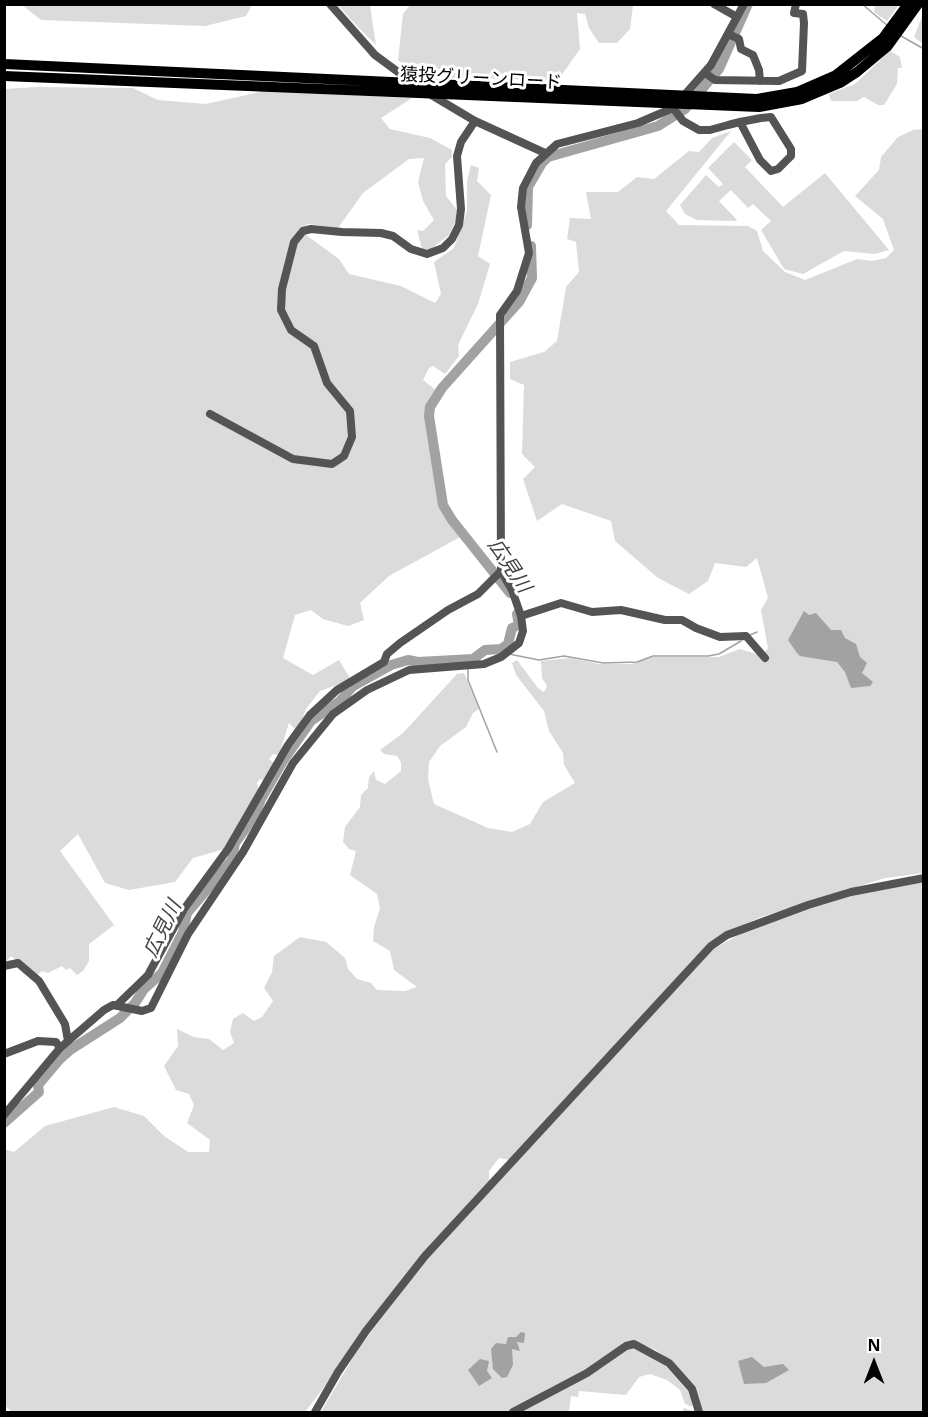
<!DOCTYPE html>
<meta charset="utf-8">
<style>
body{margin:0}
#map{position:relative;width:928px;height:1417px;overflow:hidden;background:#fff;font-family:"Open Sans",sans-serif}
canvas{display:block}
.frame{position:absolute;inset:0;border:6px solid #000;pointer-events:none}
.north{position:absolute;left:844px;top:1333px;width:60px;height:60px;-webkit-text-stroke:4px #fff;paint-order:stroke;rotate:0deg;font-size:16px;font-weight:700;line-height:24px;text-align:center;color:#000}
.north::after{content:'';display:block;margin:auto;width:21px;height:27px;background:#000;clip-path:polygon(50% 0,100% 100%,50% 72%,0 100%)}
</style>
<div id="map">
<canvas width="928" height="1417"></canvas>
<div class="frame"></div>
<div class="north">N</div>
</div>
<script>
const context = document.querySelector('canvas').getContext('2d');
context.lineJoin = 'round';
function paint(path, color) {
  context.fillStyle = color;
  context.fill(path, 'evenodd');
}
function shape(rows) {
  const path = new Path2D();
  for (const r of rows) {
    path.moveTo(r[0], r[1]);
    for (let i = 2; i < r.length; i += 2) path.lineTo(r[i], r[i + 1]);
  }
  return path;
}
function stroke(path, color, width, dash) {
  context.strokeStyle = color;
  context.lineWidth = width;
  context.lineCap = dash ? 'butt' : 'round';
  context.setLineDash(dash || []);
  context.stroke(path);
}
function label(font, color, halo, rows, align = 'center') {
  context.font = font + ' "Open Sans","Noto Sans JP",sans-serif';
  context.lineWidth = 6;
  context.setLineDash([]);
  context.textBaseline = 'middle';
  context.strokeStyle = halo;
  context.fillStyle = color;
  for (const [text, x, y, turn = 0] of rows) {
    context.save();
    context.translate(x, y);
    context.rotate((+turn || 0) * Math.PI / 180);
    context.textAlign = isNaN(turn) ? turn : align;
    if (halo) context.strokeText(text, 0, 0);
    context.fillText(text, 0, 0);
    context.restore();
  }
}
paint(shape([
 [411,4,632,4,633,5,630,29,617,43,599,43,589,28,585,14,577,13,580,49,558,80,417,77,398,60,403,14],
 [250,5,251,7,246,16,205,26,41,20,22,5],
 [338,5,370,5,376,45,353,22],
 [875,5,875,4,899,5,887,21,874,12],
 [923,14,923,44,914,37],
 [890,51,900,57,902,68,898,68,897,84,884,105,878,105,864,97,857,101,831,101,829,94,855,84],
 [36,87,133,88,158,100,206,104,264,91,412,98,381,118,390,129,430,138,452,150,452,157,445,164,446,196,457,210,456,220,449,235,431,249,422,249,417,230,423,231,434,220,423,201,418,182,424,158,409,159,363,193,338,228,308,224,301,228,306,235,339,259,349,274,401,286,435,303,441,294,434,262,454,248,467,211,467,181,471,165,479,168,477,181,491,195,478,256,490,264,478,304,458,345,459,356,445,374,433,366,429,368,423,380,437,391,428,405,428,415,441,504,462,536,389,576,360,603,364,620,348,626,323,619,311,610,295,615,283,658,313,675,339,660,351,680,320,691,306,709,303,717,306,718,296,730,289,723,279,755,273,754,269,759,275,764,266,781,260,779,257,783,259,790,242,818,250,832,238,845,193,858,175,882,129,890,105,883,78,834,60,851,114,925,89,944,89,961,83,971,77,975,70,968,66,970,62,966,48,973,42,971,36,976,11,956,5,963,5,89],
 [923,129,923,873,885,878,761,917,725,933,703,949,510,1160,499,1158,489,1171,489,1182,448,1227,305,1412,12,1412,4,1405,4,1149,14,1152,45,1126,114,1107,144,1116,164,1136,188,1152,209,1152,210,1140,187,1123,194,1105,189,1094,176,1090,164,1066,178,1046,177,1029,194,1037,209,1039,223,1050,234,1043,230,1032,233,1019,243,1013,254,1021,262,1017,273,1001,264,988,272,972,274,956,300,937,326,942,345,958,348,969,357,979,371,983,377,990,405,991,417,987,394,970,390,951,373,941,374,927,380,908,377,894,350,875,356,851,349,849,343,842,345,827,360,807,361,795,368,788,369,777,374,771,376,780,385,784,401,771,401,762,397,756,384,754,380,750,403,733,457,674,464,673,479,709,473,713,466,727,440,746,429,762,428,779,434,804,488,828,512,832,530,824,543,802,575,783,564,765,563,753,549,731,544,711,516,675,512,663,517,660,538,688,544,692,547,686,542,678,541,661,570,658,599,664,631,664,653,657,719,657,740,649,756,654,764,653,768,648,761,610,768,598,757,558,746,567,715,563,708,581,689,594,658,578,615,541,611,521,562,504,537,521,523,479,535,467,522,454,524,385,510,379,510,362,544,352,557,341,566,287,579,272,576,242,567,239,570,218,591,219,586,192,618,192,637,177,654,179,689,151,699,152,712,138,731,131,666,211,679,225,748,226,757,231,763,251,785,272,805,280,857,259,872,261,886,258,894,250,883,219,855,196,879,170,881,157,898,137,913,130],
 [734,142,752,160,745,167,783,207,825,173,889,250,875,254,844,251,803,274,784,269,761,230,771,221,753,204,748,208,731,190,719,201,737,220,735,221,697,220,685,214,680,205,706,175,719,187,723,184,708,168],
 [923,881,923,1412,682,1412,684,1408,693,1411,698,1398,673,1364,656,1350,638,1343,546,1390,510,1412,321,1412,358,1349,431,1254,715,948,766,920,850,895],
 [627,1347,636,1347,663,1363,692,1396,692,1407,685,1404,680,1390,667,1380,650,1374,639,1377,626,1395,579,1391,578,1397,571,1396,569,1412,517,1412]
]), '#dbdbdb');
paint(shape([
 [804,611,809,615,816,613,831,630,841,630,845,638,856,644,860,657,867,663,862,673,873,682,870,686,851,688,845,672,837,662,800,656,797,653,788,640],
 [521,1332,525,1333,524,1343,517,1342,520,1351,512,1349,513,1365,507,1377,502,1378,493,1369,491,1349,496,1343,506,1344,508,1337,516,1337],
 [752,1357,764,1367,783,1364,789,1370,766,1383,744,1384,738,1361],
 [480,1359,489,1361,487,1371,492,1378,479,1386,468,1370]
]), '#a2a2a2');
stroke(shape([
 [862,4,888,26],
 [901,36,924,49],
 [750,635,757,632],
 [509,654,539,660,564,656,603,663,637,662,653,656,708,656,719,654,741,641],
 [468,669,468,680,497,752]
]), '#a2a2a2', 1.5);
stroke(shape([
 [527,225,528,187,542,163,548,157,658,126,685,109,719,69,748,4],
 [510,593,452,520,443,505,429,416,430,407,442,388,519,302,532,278,531,246],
 [4,1123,39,1092,38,1085,59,1060,70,1050,120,1018,135,1003,144,989,162,973,183,932,187,913,232,860,235,843,255,815,261,799,283,761,311,721,340,701,353,686,391,665,408,660,418,662,473,659,485,650,501,649,508,644,512,628,519,625,517,614]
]), '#a2a2a2', 10);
stroke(shape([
 [330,4,375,55,413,83],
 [714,4,737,17],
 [728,34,739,39,741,49,753,55,759,70,760,81],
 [705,73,715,80,779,81,802,71,804,23,803,14,794,13,796,4],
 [428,93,475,121,545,153],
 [673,108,683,121,699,130,710,130,728,125,740,122,761,118,771,117,791,149,791,156,778,169,771,171,760,160,740,122],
 [210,414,293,459,332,464,344,456,352,437,350,411,327,383,314,346,291,330,281,310,282,289,294,242,303,231,311,229,342,232,381,233,393,236,411,249,427,254,443,248,452,239,459,225,461,209,457,156,461,142,475,121],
 [521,616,561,603,592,612,621,610,665,620,682,620,696,628,720,637,746,636,765,658],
 [4,966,18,963,39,981,65,1024,68,1041],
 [117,1005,148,975,184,909,228,849,288,745,310,715,337,690,384,662,387,654,400,643,448,610,478,594,501,571],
 [4,1054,38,1041,56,1042,60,1048],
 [4,1115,60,1048,104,1010,113,1005,142,1011,151,1008,188,934,243,852,293,763,333,714,367,690,409,670,484,664,501,657,519,643,523,631,521,616,512,590,501,571,500,315,517,291,529,253,521,207,523,188,536,163,557,144,638,123,673,108,711,65,744,4],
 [315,1412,338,1372,366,1331,425,1256,711,946,727,935,808,905,851,892,924,878],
 [513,1412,587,1373,626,1346,634,1344,669,1363,692,1389,699,1412]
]), '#545454', 8);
stroke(shape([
 [4,64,757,99,797,92,836,75,883,38,908,4],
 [4,76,759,107,802,99,840,83,857,72,887,47,918,4]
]), '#000', 10);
label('18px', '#000', '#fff', [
 ["猿投グリーンロード",481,79,3]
]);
label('italic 20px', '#434343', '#fff', [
 ["広見川",509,566,56],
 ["広見川",163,929,-64]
]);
</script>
